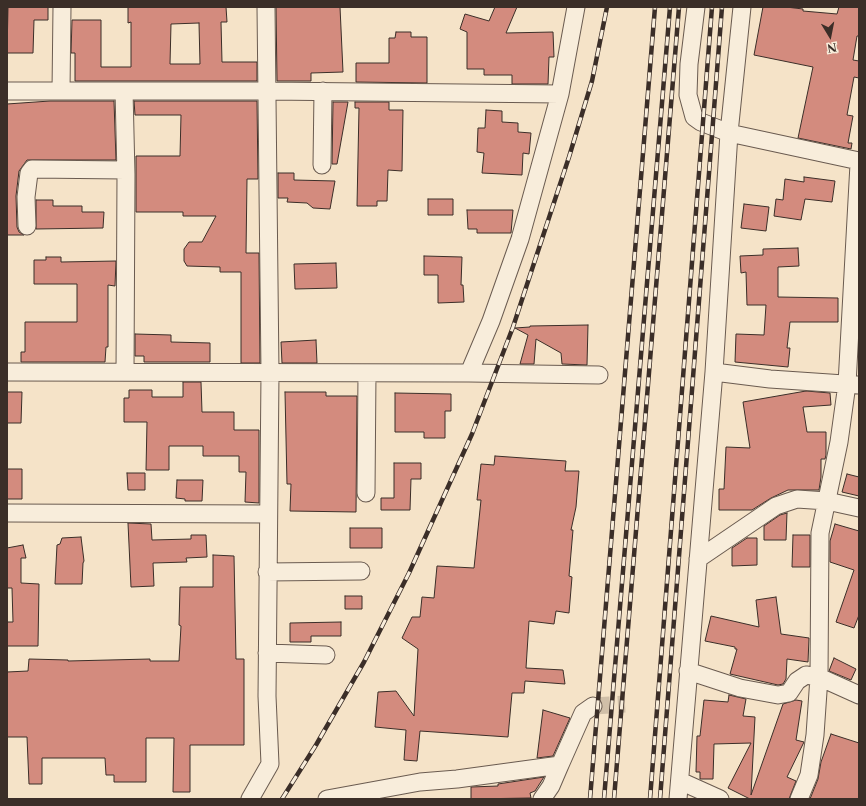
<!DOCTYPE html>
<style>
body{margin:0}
#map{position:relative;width:866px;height:806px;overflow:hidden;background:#f5e3c8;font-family:"Libre Caslon Text",serif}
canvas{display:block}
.frame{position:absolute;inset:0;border:8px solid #3b2e28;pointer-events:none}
.north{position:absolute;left:810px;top:16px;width:40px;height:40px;-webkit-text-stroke:3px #f8eddb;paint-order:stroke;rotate:170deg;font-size:11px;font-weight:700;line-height:16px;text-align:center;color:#3b2e28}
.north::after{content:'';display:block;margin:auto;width:14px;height:18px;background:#3b2e28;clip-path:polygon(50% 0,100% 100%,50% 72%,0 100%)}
</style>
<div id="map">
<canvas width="866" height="806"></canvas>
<div class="frame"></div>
<div class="north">N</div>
</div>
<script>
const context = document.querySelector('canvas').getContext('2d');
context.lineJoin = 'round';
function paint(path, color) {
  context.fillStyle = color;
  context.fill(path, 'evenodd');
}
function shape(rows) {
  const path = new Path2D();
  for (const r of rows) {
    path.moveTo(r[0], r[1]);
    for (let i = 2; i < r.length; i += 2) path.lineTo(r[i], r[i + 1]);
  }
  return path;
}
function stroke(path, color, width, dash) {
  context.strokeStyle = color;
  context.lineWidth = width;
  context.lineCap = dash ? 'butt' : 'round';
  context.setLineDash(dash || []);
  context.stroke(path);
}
const building = shape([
 [8,7,48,7,48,20,34,20,33,53,7,53,8,7],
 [128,7,226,7,227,22,221,22,222,62,257,62,257,81,75,81,75,53,71,53,72,20,101,20,101,67,131,67,131,22,128,23,128,7],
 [199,23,200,64,170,64,171,24,199,23],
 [276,7,340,7,343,72,311,73,311,81,277,81,276,7],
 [495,7,517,7,506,33,553,32,554,57,549,57,548,84,512,84,512,75,484,75,484,69,467,69,467,32,460,29,465,14,489,21,495,7],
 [763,7,786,7,803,9,803,11,837,14,839,7,859,7,859,36,857,36,853,60,859,61,859,78,854,77,847,115,853,116,848,143,852,143,851,149,798,138,813,67,754,55,763,7],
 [396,32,411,32,411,37,427,37,427,83,356,82,356,63,389,63,389,38,395,38,396,32],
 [114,101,116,160,27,160,19,171,16,196,17,227,19,232,24,235,7,235,7,104,50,101,114,101],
 [134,101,257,101,258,179,247,179,246,253,259,253,260,363,241,363,241,272,220,272,220,267,187,266,184,261,184,249,189,242,202,242,216,216,183,216,183,212,136,212,136,156,180,156,181,115,135,115,134,101],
 [333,102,348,102,337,164,332,164,333,102],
 [355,102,389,102,389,110,403,110,402,171,388,170,387,201,377,201,377,206,357,206,359,108,355,108,355,102],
 [486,110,502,111,502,122,518,123,518,132,531,133,529,154,523,153,522,175,482,173,484,153,477,152,478,128,485,128,486,110],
 [278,173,294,173,294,180,335,181,330,209,313,208,307,203,287,202,288,198,278,198,278,173],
 [804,177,835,181,832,202,805,199,801,220,774,216,776,199,783,200,785,179,804,182,804,177],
 [428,199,453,199,453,215,428,215,428,199],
 [36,200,53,200,53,206,82,206,82,212,104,212,103,228,36,229,36,200],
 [744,204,769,207,766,231,741,228,744,204],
 [467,210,513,210,511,233,477,233,477,229,468,229,467,210],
 [798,248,799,266,778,267,778,297,838,298,838,322,790,322,787,348,790,348,788,367,735,362,736,334,764,335,766,305,747,305,746,272,741,273,740,256,763,255,763,249,798,248],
 [424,256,462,257,461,285,463,285,464,302,438,303,438,275,424,275,424,256],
 [46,257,61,257,61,262,116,261,115,286,108,285,108,347,106,347,105,362,21,362,21,352,25,352,25,322,77,322,77,284,34,284,34,260,46,260,46,257],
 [336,263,337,288,295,289,294,264,336,263],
 [588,325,587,365,562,364,561,353,536,339,534,364,520,364,528,335,515,328,530,327,530,326,588,325],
 [135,334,171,335,171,342,210,343,210,362,144,362,144,356,135,356,135,334],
 [316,340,317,363,282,363,281,342,316,340],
 [183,382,201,382,202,412,234,412,234,430,259,430,259,503,245,502,246,472,239,472,239,456,203,456,203,446,169,446,169,470,146,470,147,422,124,422,124,398,129,398,129,390,152,390,152,397,183,397,183,382],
 [806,391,830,393,831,405,803,407,807,432,826,432,826,455,825,459,821,459,821,477,819,490,788,490,771,498,752,510,719,510,719,489,724,489,726,447,750,448,743,402,806,391],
 [7,392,22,392,21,423,7,423,7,392],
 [285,392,326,392,326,396,357,396,356,512,290,511,291,484,287,484,285,392],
 [395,393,451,394,451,411,445,411,445,438,424,438,424,432,395,432,395,393],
 [495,456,566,461,565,471,579,471,576,507,571,530,573,530,569,576,572,577,569,613,556,611,554,624,529,621,526,668,563,670,565,684,525,681,524,693,512,693,508,737,420,731,417,761,404,760,406,730,375,727,378,692,396,691,414,716,418,649,402,638,412,617,420,617,422,597,434,598,437,566,474,568,481,500,477,500,481,464,494,465,495,456],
 [394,463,421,463,421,479,411,479,410,510,381,510,381,498,394,498,394,463],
 [7,469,22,469,22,499,7,499,7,469],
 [127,473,145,473,145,490,128,490,127,473],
 [847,474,859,477,859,496,842,492,847,474],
 [177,480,203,480,202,501,185,501,185,499,176,498,177,480],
 [787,513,786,540,764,540,764,526,780,515,787,513],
 [128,523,151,524,152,540,191,539,191,535,206,535,207,557,186,558,187,562,153,563,154,586,131,587,128,523],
 [835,524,859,531,859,615,854,628,836,622,854,570,830,562,830,541,835,524],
 [350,528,382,528,382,548,350,548,350,528],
 [793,535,810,535,810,567,792,567,793,535],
 [81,537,84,561,83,563,82,584,55,584,57,545,60,544,62,538,81,537],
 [747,538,757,538,757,565,732,566,732,548,747,538],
 [23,545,26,558,21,558,21,583,39,584,38,646,7,646,7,622,13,622,12,588,7,588,7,548,23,545],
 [213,555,234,556,236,659,244,659,244,745,190,745,190,792,173,792,174,738,146,738,146,782,114,782,114,775,106,775,105,758,42,758,42,784,29,784,27,737,7,737,7,672,28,671,29,659,68,660,68,661,150,659,150,661,179,661,181,626,179,625,180,587,213,587,213,555],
 [345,596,362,596,362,609,345,609,345,596],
 [776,597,781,634,809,638,808,662,787,659,786,679,783,684,778,685,730,674,737,649,735,649,735,647,705,641,711,616,759,627,756,600,776,597],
 [341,622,341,636,311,636,311,642,290,642,290,623,341,622],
 [834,658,856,669,851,680,829,671,834,658],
 [729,695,746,699,743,716,755,717,751,795,783,704,796,700,802,701,796,740,804,742,787,777,796,781,789,799,750,799,728,788,751,743,714,744,713,779,700,779,700,772,696,772,697,736,700,736,704,700,728,702,729,695],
 [543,710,570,718,553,756,537,758,543,710],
 [831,734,859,743,859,799,810,799,818,779,821,762,831,734],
 [544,777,535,791,530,793,531,798,471,799,471,787,498,786,498,784,544,777]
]);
paint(building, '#d38b7e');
stroke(building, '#3b2e28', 1);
stroke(shape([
 [593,706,625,704]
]), '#d0bfa8', 17, [17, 8]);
const minor = shape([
 [696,7,689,64,688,95,694,117,701,122,729,133,859,161],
 [7,91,267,91,560,94],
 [61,91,62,7],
 [124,91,126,175,125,372],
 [322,165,323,91],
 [27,226,26,197,29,173,32,169,125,170],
 [7,372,469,373,599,375],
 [714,372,770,379,859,385],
 [469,373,491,321,520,239,560,94,576,7],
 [366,493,367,373],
 [7,513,267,514],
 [698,559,776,506,797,499,827,501,859,508],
 [267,572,361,571],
 [267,653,326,655],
 [688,671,740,688,778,695,789,693,797,681,806,675,819,677,859,695],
 [680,781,720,799],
 [250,799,270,764,267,696,270,373,266,7],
 [327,799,420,782,457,779,560,765,583,713,593,706],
 [542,799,551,786,560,765],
 [678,799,714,372,729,133,742,7],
 [799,799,809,775,815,735,819,677,820,533,839,442,847,384,859,164]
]);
stroke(minor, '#6a5b50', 19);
stroke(minor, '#f8eddb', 17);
const rail = shape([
 [282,799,316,745,364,662,409,573,472,434,513,327,569,157,592,81,607,7],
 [590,799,655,7],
 [604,799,670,7],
 [614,799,679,7],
 [650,799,712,7],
 [660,799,722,7]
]);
stroke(rail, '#3b2e28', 4.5);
stroke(rail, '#f8eddb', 3, [9]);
</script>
